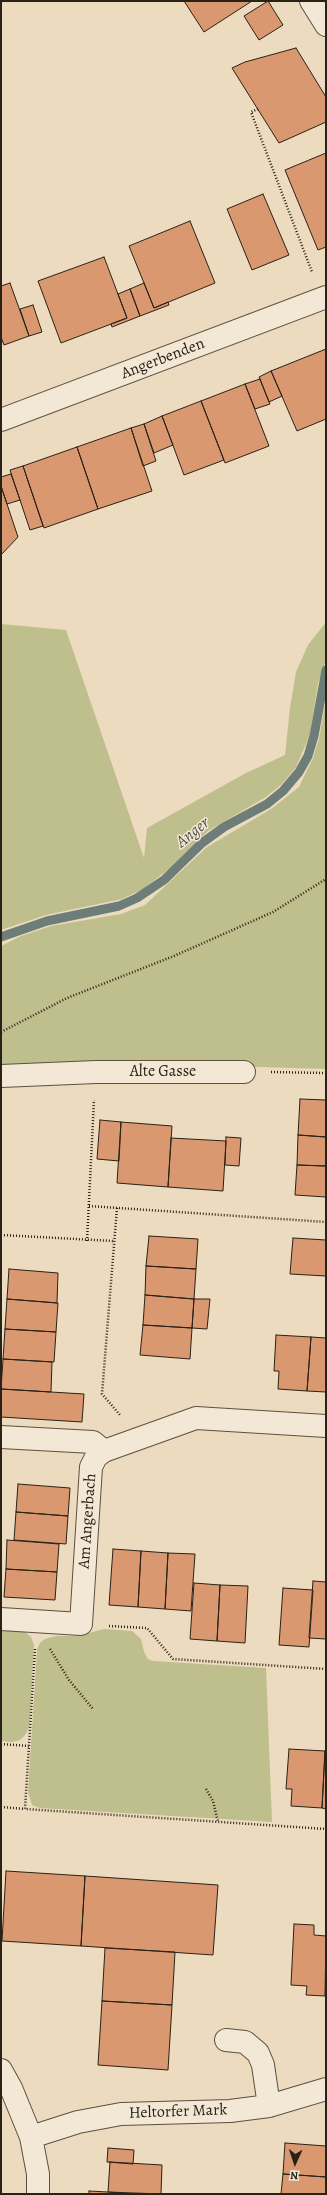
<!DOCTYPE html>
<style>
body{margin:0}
#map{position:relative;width:327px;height:2195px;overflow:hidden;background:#eddbbf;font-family:Alegreya,serif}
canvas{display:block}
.frame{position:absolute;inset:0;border:2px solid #2a2117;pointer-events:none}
.north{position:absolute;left:275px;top:2143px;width:40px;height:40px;-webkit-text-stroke:3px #f3e8d5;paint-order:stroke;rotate:183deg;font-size:11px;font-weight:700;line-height:16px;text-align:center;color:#2a2117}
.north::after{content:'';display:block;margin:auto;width:14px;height:18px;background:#2a2117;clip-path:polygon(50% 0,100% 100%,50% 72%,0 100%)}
</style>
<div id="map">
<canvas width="327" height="2195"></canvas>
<div class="frame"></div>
<div class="north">N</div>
</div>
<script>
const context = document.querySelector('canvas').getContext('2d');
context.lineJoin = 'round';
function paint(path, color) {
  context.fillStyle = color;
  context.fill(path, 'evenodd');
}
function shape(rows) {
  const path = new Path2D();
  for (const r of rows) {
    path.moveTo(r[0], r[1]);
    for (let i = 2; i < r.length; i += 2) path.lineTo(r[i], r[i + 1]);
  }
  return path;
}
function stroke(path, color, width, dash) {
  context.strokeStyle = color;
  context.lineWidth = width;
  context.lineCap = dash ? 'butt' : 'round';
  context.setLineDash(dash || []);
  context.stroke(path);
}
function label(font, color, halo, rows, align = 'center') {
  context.font = font + ' Alegreya,serif';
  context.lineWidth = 3;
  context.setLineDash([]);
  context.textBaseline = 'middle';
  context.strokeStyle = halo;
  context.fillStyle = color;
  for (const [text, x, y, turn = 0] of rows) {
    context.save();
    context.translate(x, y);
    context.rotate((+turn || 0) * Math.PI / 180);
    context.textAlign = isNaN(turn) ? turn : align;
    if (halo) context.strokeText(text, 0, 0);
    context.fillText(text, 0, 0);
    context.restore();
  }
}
paint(shape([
 [326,622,326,660,318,683,310,735,296,767,282,784,266,797,208,831,170,868,143,889,122,899,46,915,1,930,1,624,66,630,144,858,147,828,246,773,285,755,290,708,296,672,308,645],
 [326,699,326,1069,227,1066,1,1069,1,946,21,936,51,926,121,914,145,905,207,847,271,809,299,787,313,758,319,739],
 [104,1629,132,1631,141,1639,144,1652,148,1659,153,1661,266,1668,272,1822,40,1808,32,1805,28,1792,37,1649,40,1643,45,1639,56,1636,78,1636],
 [1,1630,25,1632,31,1637,34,1645,29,1727,26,1734,20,1740,12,1742,1,1741]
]), '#bfbe8d');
stroke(shape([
 [1,937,47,921,119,906,137,898,164,880,202,843,224,827,267,804,283,791,299,772,308,756,314,736,326,670]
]), '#6d7d77', 9);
const building = shape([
 [184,1,252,1,204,32,184,1],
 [268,1,283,25,259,40,244,16,268,1],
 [296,48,326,97,326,122,279,143,232,68,245,62,296,48],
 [326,153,326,247,318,250,285,170,326,153],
 [263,194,289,255,252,270,227,209,263,194],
 [190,221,215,283,154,308,129,246,190,221],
 [104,257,127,318,61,343,38,281,104,257],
 [10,283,29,336,4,345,1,337,1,286,10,283],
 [144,283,154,308,168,302,169,305,140,316,130,289,144,283],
 [130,289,140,316,112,327,111,324,127,318,118,294,130,289],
 [33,305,42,332,29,336,20,309,33,305],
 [326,349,326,419,297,431,271,371,326,349],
 [271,371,282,396,269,402,259,377,271,371],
 [260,379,270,404,255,409,245,384,260,379],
 [245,384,269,446,225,463,201,401,245,384],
 [201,401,224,460,184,475,162,416,201,401],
 [162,416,173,445,154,453,144,424,162,416],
 [144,424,156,461,143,466,131,428,144,424],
 [131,428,152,491,98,509,77,447,131,428],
 [77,447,98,509,44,528,23,466,77,447],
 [23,466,43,526,30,530,10,470,23,466],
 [11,474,20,500,7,504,1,486,1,477,11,474],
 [1,486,18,537,1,555,1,486],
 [300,1099,326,1100,326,1137,298,1135,300,1099],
 [100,1120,121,1122,119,1161,97,1159,100,1120],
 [121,1122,172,1126,168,1187,117,1183,121,1122],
 [298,1135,326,1137,326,1166,297,1165,298,1135],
 [226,1137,241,1138,239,1166,225,1165,226,1137],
 [171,1138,226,1141,223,1191,168,1187,171,1138],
 [297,1165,326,1166,326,1197,295,1195,297,1165],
 [149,1236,198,1239,196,1269,146,1266,149,1236],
 [293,1238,326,1240,326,1276,290,1274,293,1238],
 [146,1266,196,1269,194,1299,145,1295,146,1266],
 [9,1269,58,1273,57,1303,7,1299,9,1269],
 [145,1295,194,1299,192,1328,143,1325,145,1295],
 [7,1299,58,1303,56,1332,5,1329,7,1299],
 [194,1299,210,1299,207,1329,192,1328,194,1299],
 [143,1325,192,1328,190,1359,140,1355,143,1325],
 [5,1329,56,1332,54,1362,3,1359,5,1329],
 [276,1335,311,1337,307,1391,278,1389,279,1371,274,1371,276,1335],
 [311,1337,326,1338,326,1392,307,1391,311,1337],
 [3,1359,52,1362,51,1392,1,1389,3,1359],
 [1,1389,84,1394,82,1422,1,1417,1,1389],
 [18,1484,70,1488,68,1516,16,1512,18,1484],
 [16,1512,68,1516,66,1544,14,1540,16,1512],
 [7,1540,59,1544,57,1572,6,1569,7,1540],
 [113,1549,141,1551,138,1607,109,1605,113,1549],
 [141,1551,168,1553,165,1609,138,1607,141,1551],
 [168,1553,195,1554,191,1611,165,1609,168,1553],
 [6,1569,57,1572,55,1600,4,1597,6,1569],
 [313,1581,326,1582,326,1639,309,1638,313,1581],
 [194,1583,220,1585,217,1641,190,1639,194,1583],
 [220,1585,248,1586,245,1643,217,1641,220,1585],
 [283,1588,313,1590,309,1647,279,1645,283,1588],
 [289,1749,325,1751,322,1808,291,1806,292,1789,286,1789,289,1749],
 [325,1751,326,1751,326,1809,322,1808,325,1751],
 [6,1871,85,1876,81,1946,2,1941,6,1871],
 [85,1876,218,1885,213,1955,81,1946,85,1876],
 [294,1924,314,1925,314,1935,326,1936,325,1996,306,1995,307,1986,291,1985,294,1924],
 [105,1948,175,1952,172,2005,102,2001,105,1948],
 [102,2001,172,2005,168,2070,98,2065,102,2001],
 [285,2143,326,2146,326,2177,283,2174,285,2143],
 [108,2148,134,2150,133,2164,107,2162,108,2148],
 [110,2162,162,2165,161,2194,108,2192,110,2162],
 [283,2174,326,2177,326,2194,281,2194,283,2174],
 [89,2191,108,2192,134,2194,89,2194,89,2191]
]);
paint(building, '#d99870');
stroke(building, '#2a2117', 1);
const minor = shape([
 [311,1,326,25],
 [1,420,326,297],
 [1,1076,96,1072,244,1072],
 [1,1437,93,1442,104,1451],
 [1,1619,81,1624,91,1467,96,1457,104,1451,196,1418,326,1426],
 [226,2040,245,2042,258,2053,263,2065,269,2106],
 [1,2070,11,2088,31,2137,38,2174,38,2194],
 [31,2137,78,2122,121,2114,230,2111,269,2106,326,2089]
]);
stroke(minor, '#5b5041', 24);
stroke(shape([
 [258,109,251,112,312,272],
 [1,1032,67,998,174,956,273,912,326,879],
 [271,1072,326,1073],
 [89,1206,326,1222],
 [117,1208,102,1394,120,1415],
 [1,1235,114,1241],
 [87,1241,94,1100],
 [109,1626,147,1628,173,1659,326,1669],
 [35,1649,25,1809,326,1829],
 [50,1649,69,1680,93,1709],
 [1,1744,29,1746],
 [206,1789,213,1801,218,1822],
 [1,1807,25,1809]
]), '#2a2117', 2.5, [1, 2]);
stroke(minor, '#f3e8d5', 22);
label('16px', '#2a2117', '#f3e8d5', [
 ["Angerbenden",163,359,-21],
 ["Alte Gasse",163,1072],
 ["Am Angerbach",88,1521,-86],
 ["Heltorfer Mark",178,2112,-2]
]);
label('italic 17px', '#4c4f47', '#f3e8d5', [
 ["Anger",193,833,-39]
]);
</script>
